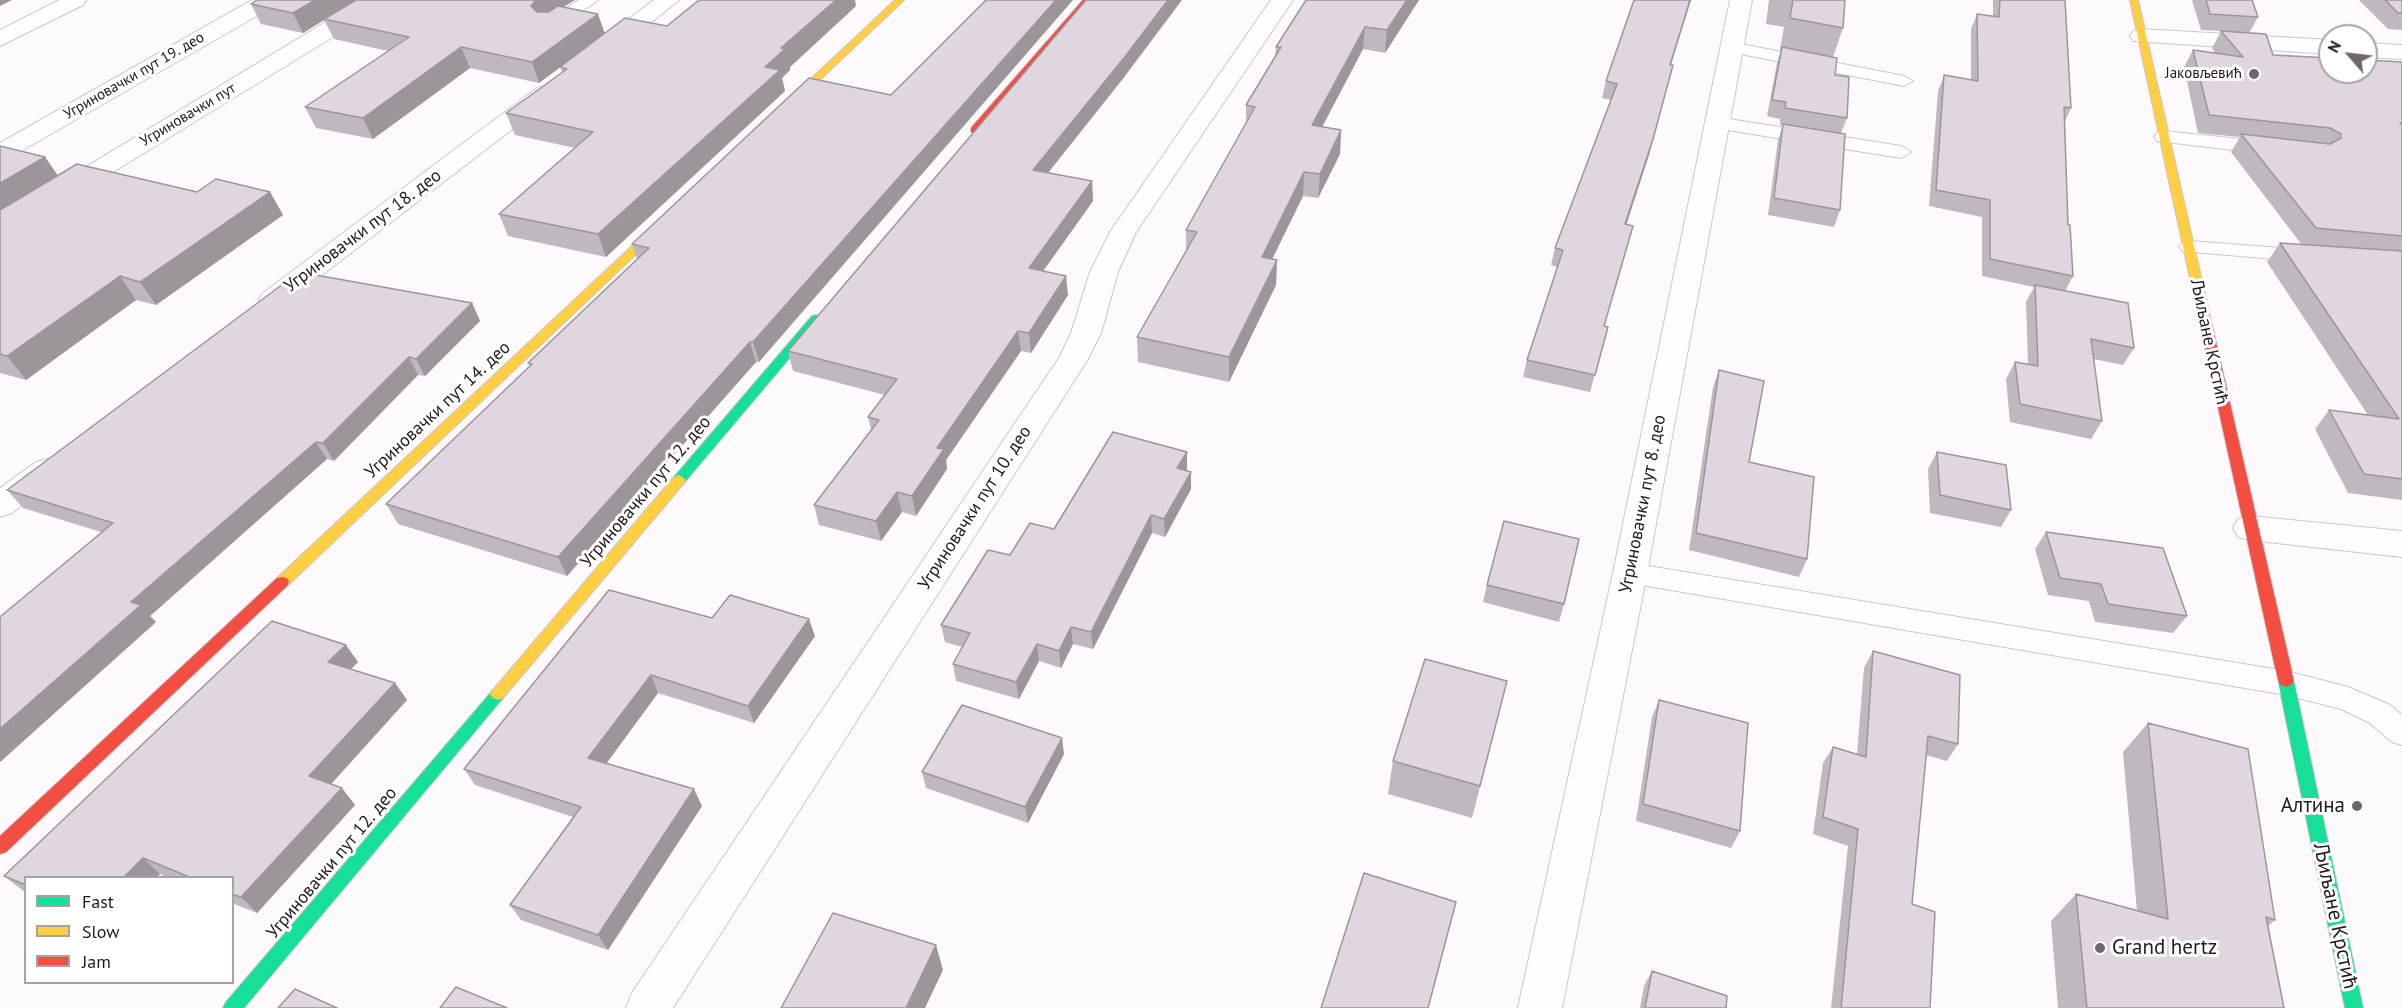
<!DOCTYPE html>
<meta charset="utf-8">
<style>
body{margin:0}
#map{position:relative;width:2402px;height:1008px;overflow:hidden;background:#fdf9fd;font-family:"PT Sans",sans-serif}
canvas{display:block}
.legend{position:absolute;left:24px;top:876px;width:210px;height:108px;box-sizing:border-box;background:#fff;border:2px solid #a6a3a5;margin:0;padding:8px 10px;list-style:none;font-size:18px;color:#20191f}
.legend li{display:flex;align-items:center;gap:12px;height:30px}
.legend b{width:30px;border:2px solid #a6a3a5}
.north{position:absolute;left:2318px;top:24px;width:60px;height:60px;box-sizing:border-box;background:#fff;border:2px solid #a6a3a5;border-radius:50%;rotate:298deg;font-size:16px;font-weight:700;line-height:24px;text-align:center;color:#20191f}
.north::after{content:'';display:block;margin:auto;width:21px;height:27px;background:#6d676d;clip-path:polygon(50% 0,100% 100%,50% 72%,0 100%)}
</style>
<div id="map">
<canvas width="2402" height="1008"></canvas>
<ul class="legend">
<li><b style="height:8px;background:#16e098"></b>Fast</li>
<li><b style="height:8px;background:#ffcf43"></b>Slow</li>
<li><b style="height:8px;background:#f24e42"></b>Jam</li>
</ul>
<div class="north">N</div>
</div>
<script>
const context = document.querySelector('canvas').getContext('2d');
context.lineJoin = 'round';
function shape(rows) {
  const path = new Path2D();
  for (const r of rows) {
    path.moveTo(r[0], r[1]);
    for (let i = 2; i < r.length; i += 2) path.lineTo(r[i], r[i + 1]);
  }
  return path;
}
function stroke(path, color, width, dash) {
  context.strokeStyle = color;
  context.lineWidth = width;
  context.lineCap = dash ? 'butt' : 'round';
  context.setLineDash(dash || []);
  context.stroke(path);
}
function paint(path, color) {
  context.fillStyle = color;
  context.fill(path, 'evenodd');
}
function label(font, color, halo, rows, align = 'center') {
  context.font = font + ' "PT Sans",sans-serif';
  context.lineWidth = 6;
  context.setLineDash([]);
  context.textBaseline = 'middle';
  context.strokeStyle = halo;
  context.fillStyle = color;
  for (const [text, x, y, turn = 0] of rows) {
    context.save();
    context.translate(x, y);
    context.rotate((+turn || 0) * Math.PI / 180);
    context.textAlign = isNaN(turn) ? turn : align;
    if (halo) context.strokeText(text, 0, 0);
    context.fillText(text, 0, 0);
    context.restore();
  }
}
const lane = shape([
 [579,0,598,0,556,30,544,30,541,26,544,22,579,0],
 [1731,42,1904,76,1913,81,1904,86,1725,51,1722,47,1725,43,1731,42],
 [1716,117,1901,146,1911,152,1901,158,1709,127,1707,123,1716,117],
 [2164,131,2268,142,2278,148,2268,154,2157,141,2154,137,2157,133,2164,131],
 [2189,241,2308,250,2315,252,2319,256,2315,260,2308,262,2182,251,2179,247,2182,243,2189,241],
 [1630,563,2286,671,2348,687,2390,705,2402,715,2402,745,2392,742,2370,723,2341,709,2286,695,1630,583,1621,580,1617,573,1621,566,1630,563]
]);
const street = shape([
 [59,0,86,0,83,5,0,46,0,30,59,0],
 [252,0,279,0,276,5,9,158,0,161,0,143,252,0],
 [362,0,388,0,385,5,9,236,0,238,0,219,362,0],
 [654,0,679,0,613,53,597,53,594,48,597,43,654,0],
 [1271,0,1293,0,1136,232,1118,272,1101,333,1088,359,673,1008,626,1008,632,993,1059,358,1071,333,1090,272,1110,232,1271,0],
 [1730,0,1752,0,1647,573,1562,1008,1518,1008,1613,573,1730,0],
 [2141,29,2330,40,2330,54,2133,41,2130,36,2133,31,2141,29],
 [2366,43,2402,45,2402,59,2366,57,2366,43],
 [545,86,553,88,557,93,553,98,283,305,273,308,263,305,259,299,263,293,537,88,545,86],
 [47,459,58,462,63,470,58,478,12,513,0,517,0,488,36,462,47,459],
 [2250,516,2402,531,2402,557,2250,540,2238,537,2233,528,2238,519,2250,516]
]);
const fast = shape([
 [816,315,822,319,820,322,684,483,674,483,672,480,674,477,812,316,816,315],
 [2286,675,2291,677,2294,681,2363,1008,2345,1008,2278,681,2281,677,2286,675],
 [498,688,503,690,506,694,503,698,244,1008,223,1008,226,1002,493,690,498,688]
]);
const slow = shape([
 [895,0,904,0,786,112,780,112,780,108,895,0],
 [2130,0,2138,0,2212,325,2206,329,2200,325,2130,0],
 [667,216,672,219,671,221,287,586,277,586,275,582,277,578,663,217,667,216],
 [679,475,686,480,684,483,503,698,498,700,493,698,490,694,493,690,674,477,679,475]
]);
const jam = shape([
 [1083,0,1092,0,979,132,971,132,971,128,1083,0],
 [2206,321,2212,325,2294,681,2291,685,2286,687,2281,685,2278,681,2200,325,2206,321],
 [282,577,287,578,289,582,287,586,6,852,0,854,0,836,277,578,282,577]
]);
stroke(lane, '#ccc6cc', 2);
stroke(street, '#ccc6cc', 2);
stroke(fast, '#ccc6cc', 2);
stroke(slow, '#ccc6cc', 2);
stroke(jam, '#ccc6cc', 2);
paint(lane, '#fffeff');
paint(street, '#fffeff');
paint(fast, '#16e098');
paint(slow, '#ffcf43');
paint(jam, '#f24e42');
paint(shape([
 [1306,0,1419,0,1385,53,1363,49,1322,127,1341,130,1340,154,1318,198,1303,196,1272,259,1277,260,1276,285,1229,382,1138,362,1137,337,1186,252,1186,230,1246,124,1246,105,1275,57,1276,47],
 [1634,0,1691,0,1671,65,1649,155,1626,224,1604,326,1608,327,1590,392,1523,377,1527,360,1557,267,1551,265,1555,248,1611,100,1602,98,1606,81],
 [1769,0,1845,0,1843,28,1833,57,1835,75,1847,118,1841,133,1840,210,1834,227,1768,215,1778,140,1783,125,1780,125,1780,119,1767,116,1777,63,1781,50,1780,49,1784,27,1766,24],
 [1993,0,2065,0,2071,108,2065,121,2068,225,2073,276,2065,291,2134,348,2123,365,2094,359,2102,421,2091,439,2010,422,2006,379,2015,362,2028,364,2026,302,2034,287,1982,276,1982,217,1929,206,1938,91,1944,75,1971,80,1971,29,1977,14,1993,16],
 [2192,0,2252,0,2258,17,2249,33,2273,55,2402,62,2402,500,2348,493,2315,429,2329,410,2368,415,2267,262,2280,243,2302,245,2231,152,2240,137,2198,133,2184,67,2193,50,2215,53,2212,48,2221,31,2201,30],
 [2359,0,2402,0,2402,30,2388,29],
 [251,4,563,7,605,34,856,6,790,67,790,70,782,78,785,91,606,257,508,236,499,214,575,148,515,135,506,113,562,72,560,67,539,83,470,68,373,139,316,128,305,107,388,51,334,39,324,20,303,33,261,24],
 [1125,76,1048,173,1092,181,1093,201,1043,271,1068,295,1031,353,1021,351,946,460,947,469,916,516,902,512,881,541,819,525,814,505,871,430,868,417,885,395,793,371,788,351],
 [891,95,759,362,756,362,567,576,398,524,386,504,530,366,528,363,637,259,632,244],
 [0,146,45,157,58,176,197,192,270,192,283,215,156,305,136,300,26,380,0,373],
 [472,303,480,321,425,376,418,375,334,461,327,459,150,616,156,622,0,762,101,532,23,508,7,490],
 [1719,370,1749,462,1807,559,1799,577,1689,550,1713,387],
 [1937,452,2011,510,2001,527,1930,513,1928,469],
 [1187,469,1186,471,1191,472,1191,489,1165,537,1152,533,1093,649,1073,644,1061,668,1039,661,1019,699,956,681,953,664,962,647,945,642,941,625,1054,529],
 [2046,532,2187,616,2173,633,2095,622,2089,601,2048,595,2035,549],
 [1487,585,1564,604,1559,622,1483,602],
 [712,618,815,636,754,723,658,693,606,763,702,806,608,950,521,920,510,905,573,817,475,785,464,769],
 [1873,651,1958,744,1947,761,1926,755,1912,904,1930,1008,1831,1008,1848,846,1813,834,1823,763,1833,747,1857,754,1864,668],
 [358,662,351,669,395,683,407,700,331,784,355,805,257,913,232,903,232,878,168,878,160,874,156,878,26,878,26,893,4,876],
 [1507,681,1472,818,1388,794,1393,761],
 [1659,700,1740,831,1731,848,1636,821,1652,717],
 [2148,723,2275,920,2268,926,2284,1008,2058,1008,2051,921,2076,894,2137,911,2123,752],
 [1064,754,1028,823,926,788,922,772],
 [1652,971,1726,1008,1640,1008,1644,986]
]), '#c0b8c0');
paint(shape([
 [0,0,12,0,0,6],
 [315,0,358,0,324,19,324,20,303,33,293,13],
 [536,0,575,0,543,20,531,6],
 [836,0,855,0,856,6,790,67,790,70,782,78,785,91,606,257,598,234,765,67,781,48],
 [1056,0,1073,0,759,362,753,342],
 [1168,0,1182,0,1125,76,1035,189,1033,170],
 [1407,0,1419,0,1385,53,1387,30],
 [1690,0,1691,0,1665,81,1670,65],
 [598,14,605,34,539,83,532,62],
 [1365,27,1363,49,1311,148,1312,125],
 [461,47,470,68,373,139,363,118],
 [1673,65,1649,155,1621,241,1625,224],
 [1341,130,1340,154,1318,198,1320,174],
 [45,157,61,180,0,216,0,183],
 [1304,172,1303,196,1261,282,1262,257],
 [1092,181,1093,201,1031,288,1029,268],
 [270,192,283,215,156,305,140,282],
 [1277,260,1276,285,1229,382,1229,357],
 [120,276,136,300,26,380,7,356],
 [1066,276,1068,295,1031,353,1029,333],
 [472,303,480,321,425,376,416,359],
 [1018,331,1021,351,946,460,947,469,916,516,912,496,937,448],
 [750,342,756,362,567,576,558,557],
 [409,357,418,375,334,461,323,443],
 [316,442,327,459,150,616,156,622,0,762,0,729,131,602],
 [1187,452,1187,469,1178,486,1177,468],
 [1191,472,1191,489,1165,537,1164,519],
 [897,492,902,512,881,541,876,521],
 [1151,515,1152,533,1093,649,1091,632],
 [809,619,815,636,754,723,748,706],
 [1071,627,1073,644,1061,668,1059,651],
 [1037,644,1039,661,1019,699,1016,682],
 [346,645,358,662,341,679,328,662],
 [651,675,658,693,598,775,588,758],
 [395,683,407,700,323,793,309,776],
 [1062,738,1064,754,1028,823,1025,807],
 [342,788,355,805,257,913,241,897],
 [694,789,702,806,608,950,598,935],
 [143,858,160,874,156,878,123,878],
 [936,945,943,970,925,1008,906,1008]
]), '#9c969c');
const building = shape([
 [257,0,315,0,293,13,251,4,257,0],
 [356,0,536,0,531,6,537,12,549,12,558,6,598,14,532,62,461,47,363,118,305,107,409,37,324,19,356,0],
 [699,0,836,0,781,48,785,49,765,67,780,70,598,234,499,214,593,132,506,113,567,69,560,67,625,18,667,26,699,0],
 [986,0,1056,0,753,342,750,342,558,557,386,504,532,364,528,363,649,248,632,244,809,78,891,95,986,0],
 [1086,0,1168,0,1124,58,1033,170,1092,181,1029,268,1066,276,1029,333,1018,331,937,448,944,449,912,496,897,492,876,521,814,505,879,420,868,417,897,379,788,351,1086,0],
 [1306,0,1407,0,1387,30,1365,27,1312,125,1341,130,1320,174,1304,172,1262,257,1277,260,1229,357,1137,337,1197,232,1186,230,1255,107,1246,105,1281,47,1276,47,1306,0],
 [1634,0,1690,0,1670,65,1673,65,1653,139,1625,224,1633,226,1604,326,1608,327,1595,375,1527,360,1563,250,1555,248,1617,84,1606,81,1634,0],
 [1793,0,1845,0,1843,28,1790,18,1793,0],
 [2000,0,2065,0,2071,108,2064,107,2068,225,2070,225,2073,276,1990,259,1990,200,1936,190,1944,75,1978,81,1977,14,1999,17,2000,0],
 [2206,0,2252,0,2258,17,2210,14,2206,0],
 [2385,0,2402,0,2402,13,2398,13,2385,0],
 [2221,31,2266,34,2273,55,2330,58,2330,72,2366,72,2366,60,2402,62,2402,123,2400,123,2402,125,2402,236,2316,228,2241,134,2330,144,2341,138,2341,134,2330,128,2209,115,2193,50,2243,57,2221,31],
 [1782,47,1837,58,1835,75,1849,77,1847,118,1785,108,1786,102,1772,100,1782,47],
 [1783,124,1845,134,1840,210,1774,198,1783,124],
 [0,146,45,157,0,183,0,146],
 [77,164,197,192,216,179,270,192,140,282,120,276,7,356,0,354,0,210,77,164],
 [2280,243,2402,251,2402,479,2364,474,2329,410,2399,419,2280,243],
 [299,272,472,303,416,359,409,357,323,443,316,442,131,602,141,605,0,729,0,617,113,523,7,490,299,272],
 [2035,285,2128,303,2134,348,2091,339,2102,421,2020,404,2015,362,2038,366,2035,285],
 [1719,370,1764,381,1749,462,1814,477,1807,559,1696,533,1719,370],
 [1113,432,1187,452,1177,468,1191,472,1164,519,1151,515,1091,632,1071,627,1059,651,1037,644,1016,682,953,664,970,633,941,625,988,550,1010,555,1030,523,1054,529,1113,432],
 [1937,452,2006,465,2011,510,1940,495,1937,452],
 [1504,521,1579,539,1564,604,1487,585,1504,521],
 [2046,532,2163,548,2187,616,2108,604,2101,584,2060,578,2046,532],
 [609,590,712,618,730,595,809,619,748,706,651,675,588,758,694,789,598,935,510,905,581,807,464,769,609,590],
 [272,621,346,645,328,662,395,683,309,776,342,788,241,897,232,894,232,878,192,878,143,858,123,878,26,878,26,885,4,876,272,621],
 [1873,651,1960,675,1958,744,1928,736,1912,904,1935,912,1930,1008,1841,1008,1858,829,1823,817,1833,747,1866,757,1873,651],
 [1425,659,1507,681,1480,786,1393,761,1425,659],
 [1659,700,1748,723,1740,831,1643,804,1659,700],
 [962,705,1062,738,1025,807,922,772,962,705],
 [2148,723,2248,749,2275,920,2266,917,2284,1008,2087,1008,2076,894,2168,919,2148,723],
 [1364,873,1456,902,1428,1008,1321,1008,1364,873],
 [833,913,936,945,906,1008,781,1008,833,913],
 [1652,971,1727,996,1726,1008,1645,1008,1652,971],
 [456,987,507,1008,440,1008,456,987],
 [295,989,337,1008,278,1008,295,989]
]);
paint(building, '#dfd6df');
stroke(building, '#9c969c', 1.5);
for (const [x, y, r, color] of [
 [2254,74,6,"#6d676d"],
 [2357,806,6,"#6d676d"],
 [2100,948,6,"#6d676d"]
]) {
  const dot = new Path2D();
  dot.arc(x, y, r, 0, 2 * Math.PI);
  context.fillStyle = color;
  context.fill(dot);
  stroke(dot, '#fff', 2);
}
label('15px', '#20191f', '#fff', [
 ["Јаковљевић",2242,74]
], 'right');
label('15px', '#20191f', '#fff', [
 ["Угриновачки пут 19. део",134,76,-30],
 ["Угриновачки пут",188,115,-31]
]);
label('18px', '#20191f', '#fff', [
 ["Угриновачки пут 18. део",363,231,-37],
 ["Љиљане Крстић",2209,342,78],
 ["Угриновачки пут 14. део",438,410,-43],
 ["Угриновачки пут 12. део",646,492,-50],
 ["Угриновачки пут 8. део",1643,504,-79],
 ["Угриновачки пут 10. део",975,508,-57],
 ["Угриновачки пут 12. део",332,863,-50]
]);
label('21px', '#20191f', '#fff', [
 ["Алтина",2345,806],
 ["Grand hertz",2112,948,"left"]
], 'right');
label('21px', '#20191f', '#fff', [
 ["Љиљане Крстић",2335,916,78]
]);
</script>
